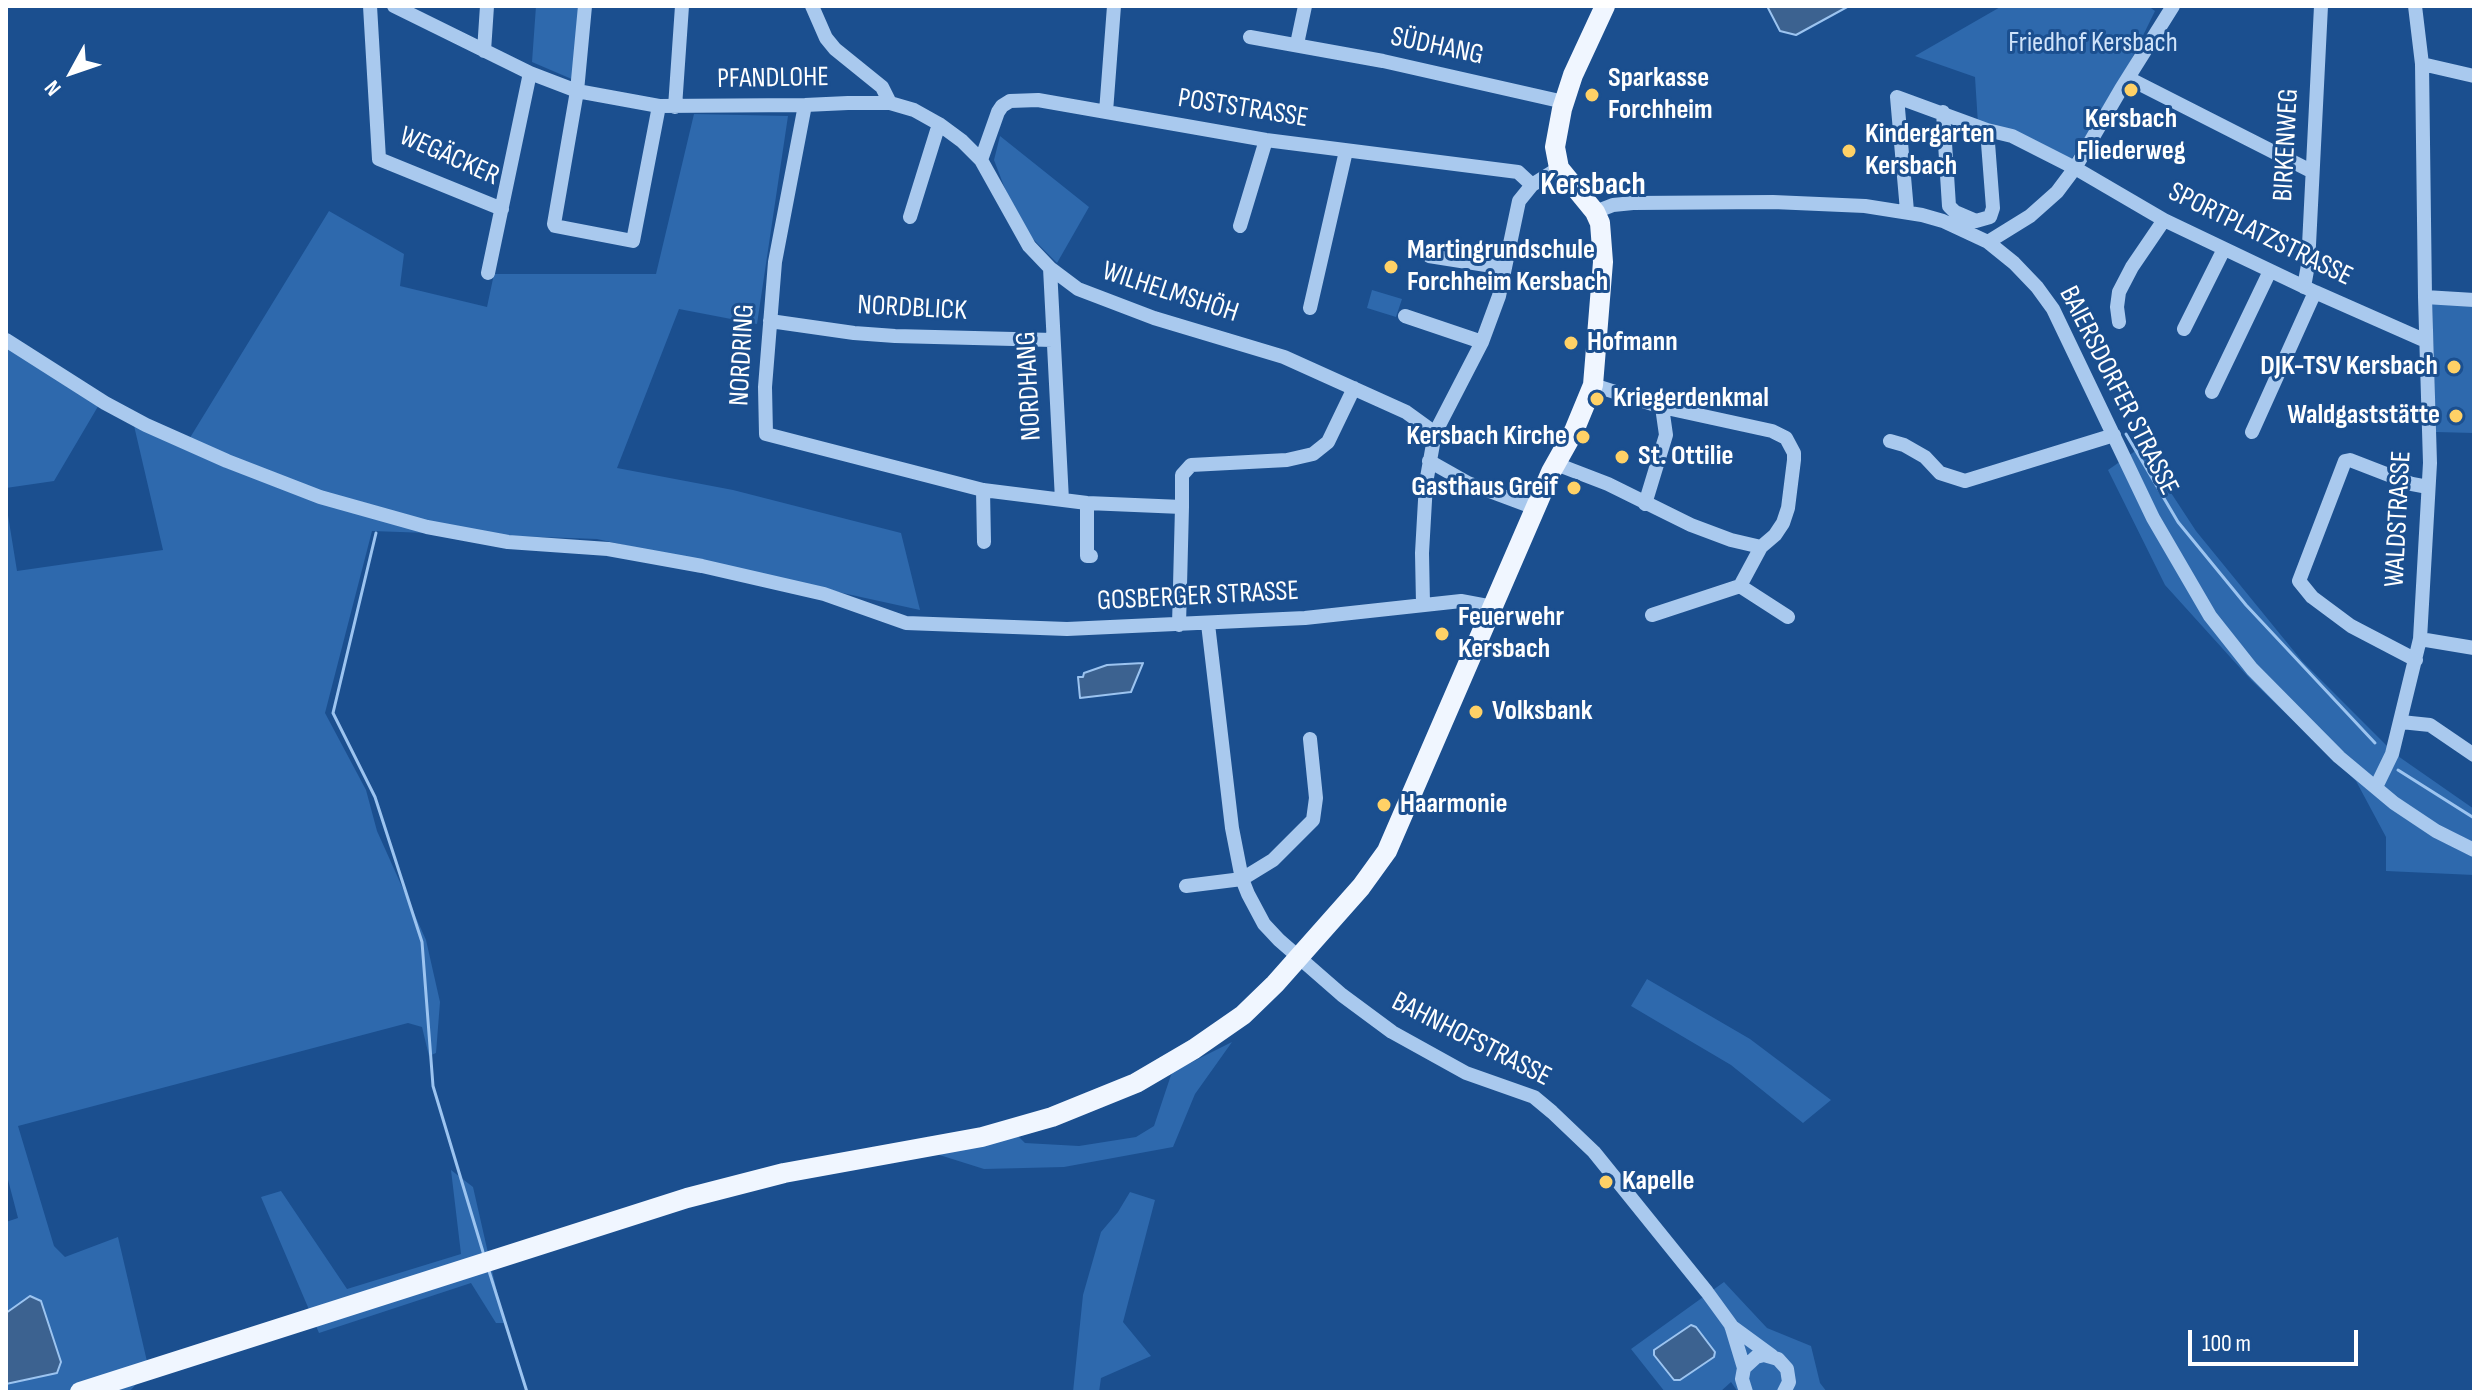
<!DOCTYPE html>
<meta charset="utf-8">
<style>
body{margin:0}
#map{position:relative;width:2480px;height:1398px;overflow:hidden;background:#1b4f8f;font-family:"Sofia Sans Condensed",sans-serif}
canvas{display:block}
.frame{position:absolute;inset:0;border:8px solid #fff;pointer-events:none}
.north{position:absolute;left:32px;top:32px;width:80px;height:80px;-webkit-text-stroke:6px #1b4f8f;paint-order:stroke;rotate:230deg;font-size:22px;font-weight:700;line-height:32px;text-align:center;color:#fff}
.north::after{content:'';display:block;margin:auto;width:28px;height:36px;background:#fff;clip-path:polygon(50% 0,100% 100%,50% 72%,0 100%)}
.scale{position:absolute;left:2188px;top:1330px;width:170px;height:36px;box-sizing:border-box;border:4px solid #fff;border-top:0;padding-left:10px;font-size:24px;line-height:28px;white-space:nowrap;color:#fff;-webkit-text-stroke:6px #1b4f8f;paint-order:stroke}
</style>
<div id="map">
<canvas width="2480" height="1398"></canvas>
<div class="frame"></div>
<div class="north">N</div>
<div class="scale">100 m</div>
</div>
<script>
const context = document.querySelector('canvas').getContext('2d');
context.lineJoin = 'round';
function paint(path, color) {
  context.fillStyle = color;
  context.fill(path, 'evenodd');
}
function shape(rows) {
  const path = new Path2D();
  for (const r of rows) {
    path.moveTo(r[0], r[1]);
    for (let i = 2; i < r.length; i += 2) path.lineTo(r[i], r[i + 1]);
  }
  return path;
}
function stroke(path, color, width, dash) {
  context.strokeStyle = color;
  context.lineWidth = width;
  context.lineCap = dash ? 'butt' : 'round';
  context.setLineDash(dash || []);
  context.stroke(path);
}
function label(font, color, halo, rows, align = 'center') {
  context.font = font + ' "Sofia Sans Condensed",sans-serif';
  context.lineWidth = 6;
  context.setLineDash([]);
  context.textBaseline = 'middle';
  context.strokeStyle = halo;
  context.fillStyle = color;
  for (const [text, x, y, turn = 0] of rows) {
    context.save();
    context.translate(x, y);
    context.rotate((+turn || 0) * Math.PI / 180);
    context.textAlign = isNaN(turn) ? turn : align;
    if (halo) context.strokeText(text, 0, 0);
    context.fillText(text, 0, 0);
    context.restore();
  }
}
paint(shape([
 [536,6,580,6,574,80,532,62],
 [2002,6,2148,6,2155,11,2114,95,2070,161,1978,124,1975,77,1915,56],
 [694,114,788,116,757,324,679,309,617,468,733,490,901,533,920,610,597,539,372,531,325,713,366,790,377,831,426,940,440,1002,436,1053,429,1056,422,1027,408,1023,18,1126,54,1246,65,1257,118,1237,149,1370,129,1392,6,1392,6,1222,18,1218,6,1172,6,503,17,571,163,550,132,417,188,441,329,211,404,254,400,286,487,307,494,274,656,274],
 [1000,136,1089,207,1057,263,1029,235,1007,194,994,160],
 [1372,290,1402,299,1396,317,1367,308],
 [2432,301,2474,301,2474,433,2436,432],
 [6,341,100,403,54,481,6,488],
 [2141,447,2196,531,2302,661,2395,754,2474,809,2474,875,2386,871,2386,837,2356,781,2251,680,2165,585,2108,470],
 [1647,979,1750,1039,1831,1100,1803,1123,1731,1065,1631,1006],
 [1232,1042,1195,1094,1173,1147,1064,1167,984,1169,930,1152,1016,1134,1025,1143,1079,1146,1136,1137,1154,1126,1172,1072],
 [451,1170,473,1187,504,1323,496,1323,471,1283,319,1333,261,1197,281,1191,347,1289,461,1254],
 [1130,1192,1155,1200,1123,1322,1151,1356,1101,1378,1099,1392,1073,1392,1083,1295,1101,1232,1118,1212],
 [1724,1282,1767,1328,1811,1346,1820,1383,1827,1392,1738,1392,1731,1382,1720,1392,1665,1392,1631,1349]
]), '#2e69ad');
const water = shape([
 [1767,6,1849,6,1796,35,1780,31,1767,6],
 [1143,663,1131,692,1080,698,1078,677,1083,677,1084,673,1107,665,1143,663],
 [30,1296,41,1301,61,1362,57,1373,6,1384,6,1313,30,1296],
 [1691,1325,1696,1327,1715,1352,1714,1357,1680,1380,1674,1380,1654,1355,1654,1350,1691,1325]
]);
paint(water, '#3c6290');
stroke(water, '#9cc4f0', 2);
stroke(shape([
 [2126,434,2178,522,2246,605,2375,743],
 [376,533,333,713,375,797,422,942,433,1086,483,1252],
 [2398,770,2474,818],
 [489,1271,527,1392]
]), '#9cc4f0', 3);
stroke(shape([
 [370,6,379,159,502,209],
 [394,6,530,73,577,91,659,106,805,105,848,103,890,103,914,110,939,124,962,141,981,160,1029,246,1050,268,1078,289,1154,318,1284,357,1406,412,1435,433],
 [585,6,577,91,554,224,555,226,633,241,659,106],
 [812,6,826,38,835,49,882,87,890,103],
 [1250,37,1383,61,1564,102],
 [1297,44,1305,6],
 [484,51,487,6],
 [2422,64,2474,76],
 [2128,78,2311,171],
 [805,105,775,262,765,387,766,434,983,490,1087,503,1182,507,1179,625],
 [675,107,682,6],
 [1106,112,1114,6],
 [1943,112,1949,206,1955,212,1976,221,1990,217,1993,208,1987,130],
 [981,160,998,112,1002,106,1010,101,1038,100,1266,140,1518,172,1532,185],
 [1907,211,1897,97,1987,130,2012,136,2075,168,2164,220,2315,292,2426,341],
 [1595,212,1613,205,1633,203,1773,202,1865,206,1922,215,1943,221,1988,242,2014,263,2037,287,2053,309,2153,518,2210,616,2252,669,2339,757,2394,803,2436,831,2474,850],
 [910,217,939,124],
 [1240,226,1266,140],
 [1988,242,2030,216,2057,192,2075,168,2121,89,2173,6],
 [1429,256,1505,268],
 [1050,268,1062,500],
 [488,273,530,73],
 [2304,287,2308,265,2321,6],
 [2425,297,2474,300],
 [1310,308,1346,151],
 [1405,316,1482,342],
 [770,321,854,333,895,336,1053,340],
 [2119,322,2117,307,2119,292,2132,267,2164,220],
 [2184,329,2224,249],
 [6,340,105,403,146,425,227,461,320,497,427,527,508,542,608,549,702,566,824,594,906,623,1067,629,1305,618,1461,601,1493,607],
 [2212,392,2270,271],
 [2252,432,2315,292],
 [1890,441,1904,445,1925,457,1940,473,1965,481,2114,435],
 [1429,461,1468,483,1535,508],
 [1556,464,1608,484,1691,525,1731,540,1761,547,1775,535,1783,523,1788,508,1794,460,1794,453,1786,438,1772,431,1662,407,1593,385],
 [983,490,984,542],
 [1087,503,1087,556,1091,556],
 [1645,504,1666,435,1662,407],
 [1182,507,1182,475,1191,465,1287,460,1313,454,1328,442,1354,388],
 [1740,586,1788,617],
 [1423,604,1422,553,1426,483,1435,433,1482,342,1499,296,1519,201,1532,185,1559,168],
 [1652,615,1740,586,1761,547],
 [1208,624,1232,828,1242,879,1248,894,1264,924,1279,940,1342,995,1392,1032,1466,1073,1534,1097,1552,1112,1594,1152,1707,1292,1731,1325,1744,1368],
 [2420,639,2474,648],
 [2416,660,2351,626,2312,597,2299,581,2345,461,2350,460,2412,484,2428,487],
 [2401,722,2430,725,2474,755],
 [2376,787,2392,754,2420,639,2430,463,2425,297,2422,64,2415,6],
 [1186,886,1242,879,1273,860,1313,820,1316,798,1310,739],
 [1731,1326,1772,1356],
 [1746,1392,1742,1379,1744,1368,1756,1357,1764,1355,1778,1359,1787,1369,1789,1382,1784,1392]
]), '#a9c9ee', 14);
stroke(shape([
 [80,1392,687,1198,784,1173,982,1137,1052,1117,1136,1083,1194,1049,1243,1015,1275,984,1361,887,1387,851,1551,472,1574,431,1593,385,1603,262,1600,223,1595,212,1559,168,1555,147,1562,109,1573,75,1605,6]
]), '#f0f6ff', 20);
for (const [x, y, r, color] of [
 [2131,90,8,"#ffd166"],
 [1592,95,8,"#ffd166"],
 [1849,151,8,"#ffd166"],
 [1391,267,8,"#ffd166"],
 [1571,343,8,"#ffd166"],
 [2454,367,8,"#ffd166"],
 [1597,399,8,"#ffd166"],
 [2456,416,8,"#ffd166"],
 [1583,437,8,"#ffd166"],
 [1622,457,8,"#ffd166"],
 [1574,488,8,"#ffd166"],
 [1442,634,8,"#ffd166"],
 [1476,712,8,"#ffd166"],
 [1384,805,8,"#ffd166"],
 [1606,1182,8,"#ffd166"]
]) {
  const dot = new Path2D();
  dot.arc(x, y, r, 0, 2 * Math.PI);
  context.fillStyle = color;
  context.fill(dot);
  stroke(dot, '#1b4f8f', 3);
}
label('28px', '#cfe3fa', '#1b4f8f', [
 ["Friedhof Kersbach",2093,44]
]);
label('28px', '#fff', '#1b4f8f', [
 ["SÜDHANG",1437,47,12],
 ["PFANDLOHE",773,79,-1],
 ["POSTSTRASSE",1243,109,9],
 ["BIRKENWEG",2287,145,-87],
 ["WEGÄCKER",449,157,24],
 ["SPORTPLATZSTRASSE",2260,235,26],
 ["WILHELMSHÖH",1170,293,18],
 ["NORDBLICK",912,309,3],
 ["NORDRING",743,355,-87],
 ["NORDHANG",1030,386,-93],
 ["BAIERSDORFER STRASSE",2118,391,63],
 ["WALDSTRASSE",2399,519,-87],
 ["GOSBERGER STRASSE",1198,597,-3],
 ["BAHNHOFSTRASSE",1471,1040,27]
]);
label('bold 28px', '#fff', '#1b4f8f', [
 ["Sparkasse",1608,79],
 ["Forchheim",1608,111],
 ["Kersbach",2131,120,"center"],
 ["Fliederweg",2131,152,"center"],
 ["Kindergarten",1865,135],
 ["Kersbach",1865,167],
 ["Martingrundschule",1407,251],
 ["Forchheim Kersbach",1407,283],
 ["Hofmann",1587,343],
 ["DJK-TSV Kersbach",2438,367,"right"],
 ["Kriegerdenkmal",1613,399],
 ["Waldgaststätte",2440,416,"right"],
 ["Kersbach Kirche",1567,437,"right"],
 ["St. Ottilie",1638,457],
 ["Gasthaus Greif",1558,488,"right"],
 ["Feuerwehr",1458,618],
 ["Kersbach",1458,650],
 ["Volksbank",1492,712],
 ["Haarmonie",1400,805],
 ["Kapelle",1622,1182]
], 'left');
label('bold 32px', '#fff', '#1b4f8f', [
 ["Kersbach",1593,186]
]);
</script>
